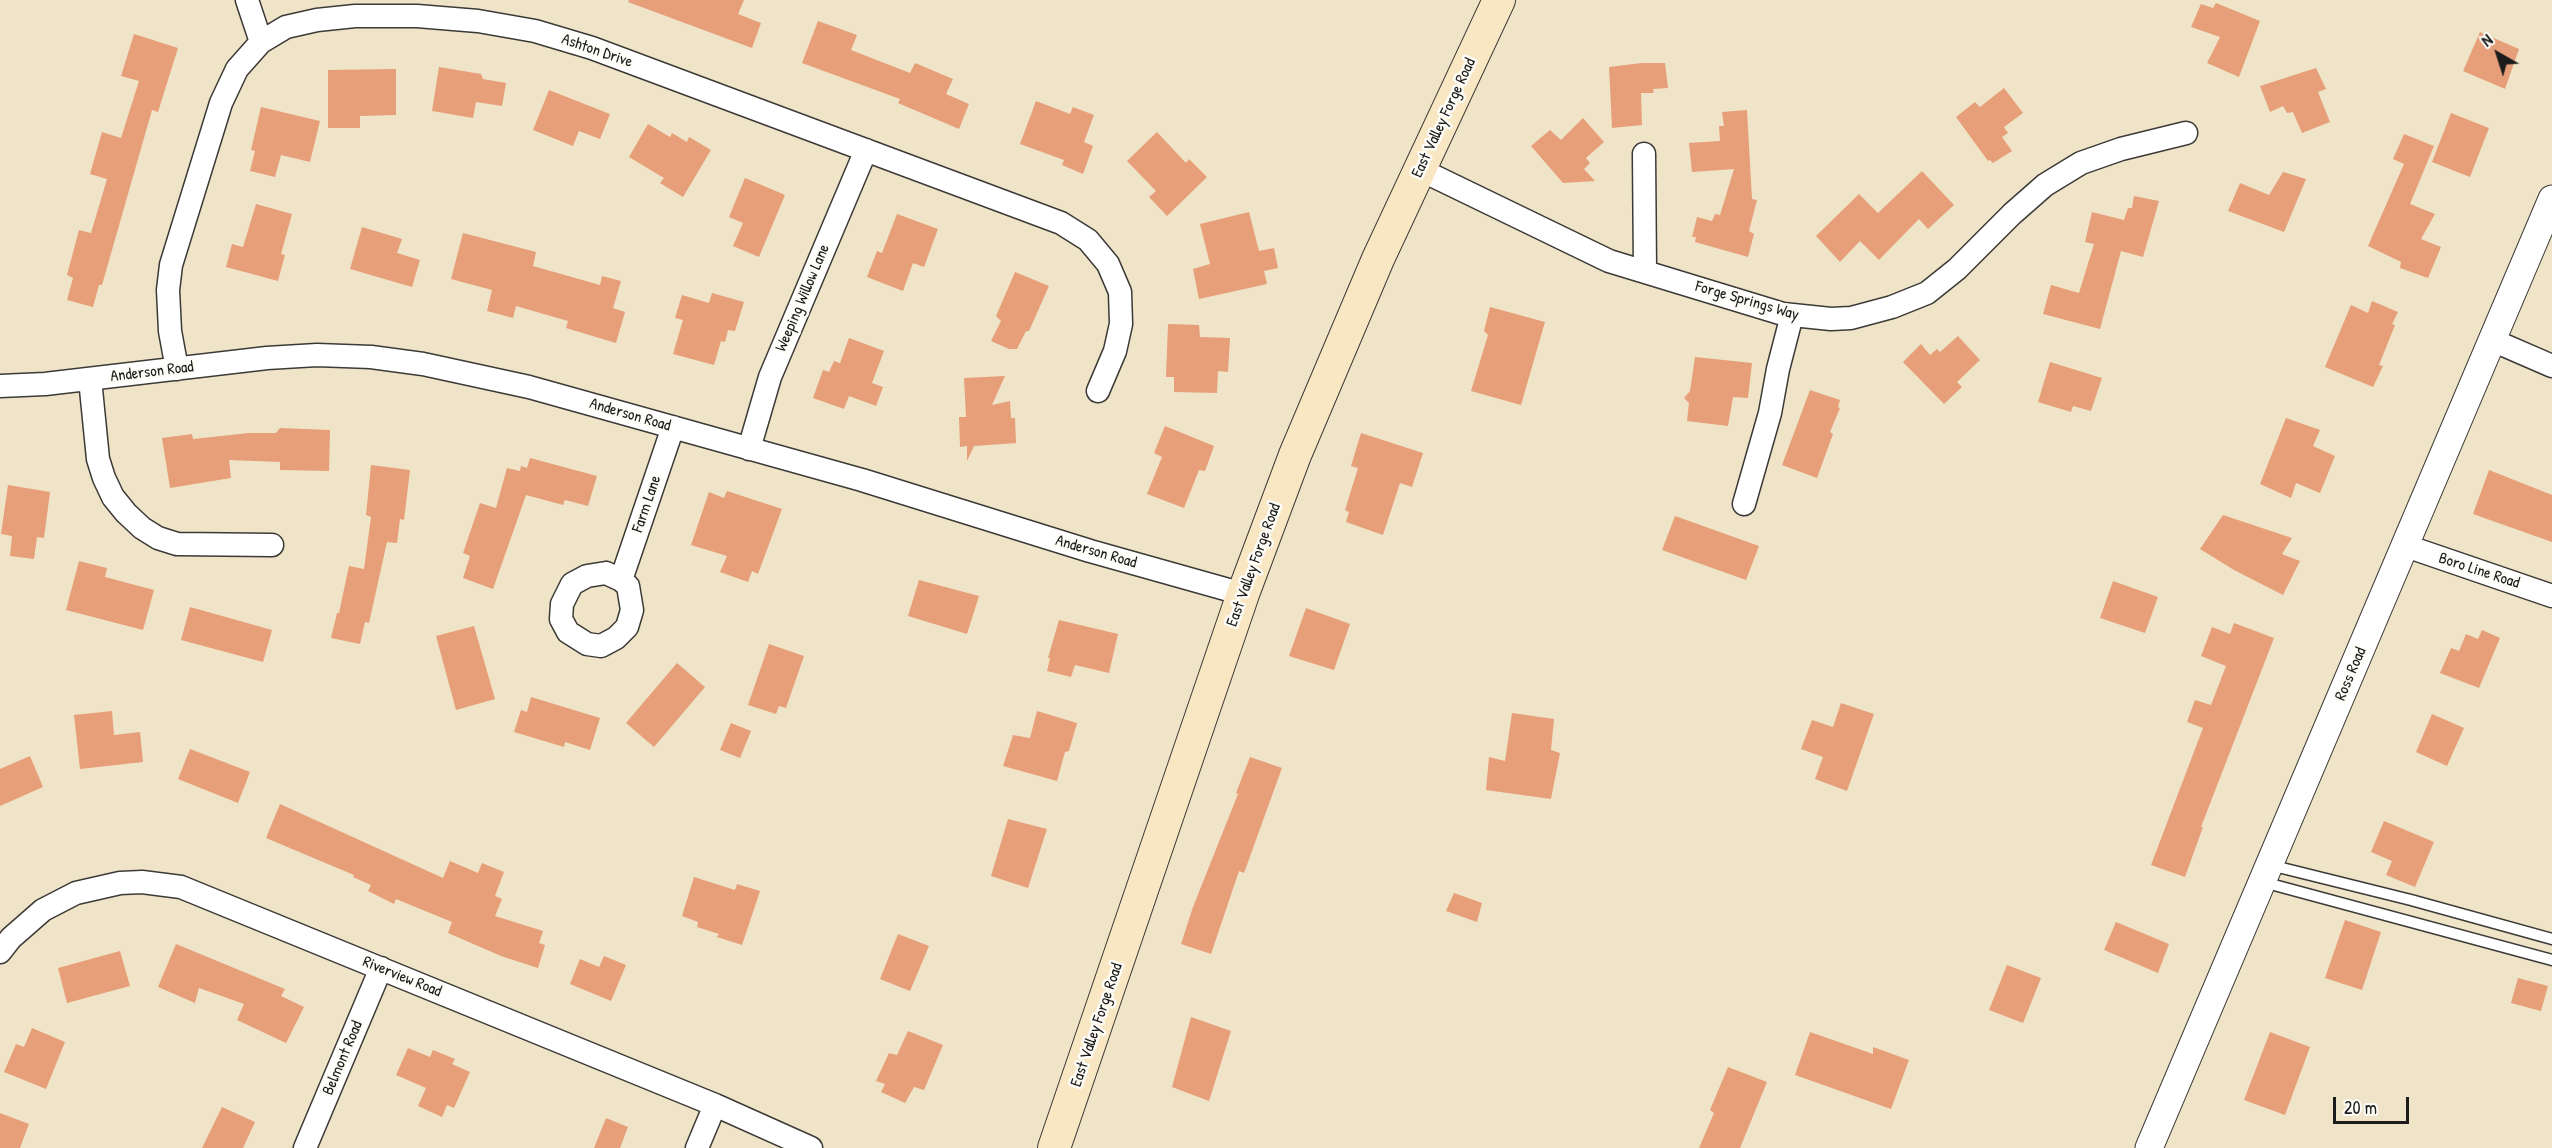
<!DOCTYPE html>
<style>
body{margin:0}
#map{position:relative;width:2552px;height:1148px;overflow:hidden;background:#efe4c8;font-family:"Patrick Hand",sans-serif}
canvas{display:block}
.north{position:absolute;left:2468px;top:24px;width:60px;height:60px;-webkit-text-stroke:4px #fdfcf7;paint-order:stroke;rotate:321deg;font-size:16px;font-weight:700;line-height:24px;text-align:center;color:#1c1c1c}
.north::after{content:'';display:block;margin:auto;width:21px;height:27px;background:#1c1c1c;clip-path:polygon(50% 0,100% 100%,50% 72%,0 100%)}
.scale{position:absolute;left:2333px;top:1097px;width:76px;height:27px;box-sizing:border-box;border:3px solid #1c1c1c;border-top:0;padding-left:8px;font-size:18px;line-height:21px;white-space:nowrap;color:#1c1c1c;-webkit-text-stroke:4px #fdfcf7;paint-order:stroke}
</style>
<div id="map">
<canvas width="2552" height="1148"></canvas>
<div class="north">N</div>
<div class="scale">20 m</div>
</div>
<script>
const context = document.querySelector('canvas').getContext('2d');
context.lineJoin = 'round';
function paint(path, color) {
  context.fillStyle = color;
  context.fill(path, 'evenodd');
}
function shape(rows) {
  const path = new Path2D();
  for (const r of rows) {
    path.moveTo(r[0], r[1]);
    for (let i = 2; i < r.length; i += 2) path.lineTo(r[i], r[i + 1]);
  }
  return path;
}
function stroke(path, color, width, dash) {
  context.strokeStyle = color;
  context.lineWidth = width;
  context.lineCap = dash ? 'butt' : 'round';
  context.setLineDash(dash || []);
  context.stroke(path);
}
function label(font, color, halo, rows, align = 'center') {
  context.font = font + ' "Patrick Hand",sans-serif';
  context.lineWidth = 5;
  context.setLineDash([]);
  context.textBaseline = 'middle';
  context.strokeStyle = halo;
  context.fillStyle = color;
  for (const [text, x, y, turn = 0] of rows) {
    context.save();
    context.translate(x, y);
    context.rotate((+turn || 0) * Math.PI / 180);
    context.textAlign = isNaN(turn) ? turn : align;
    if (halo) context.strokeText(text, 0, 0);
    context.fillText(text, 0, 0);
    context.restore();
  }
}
paint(shape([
 [629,0,744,0,738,14,761,23,752,48,628,2],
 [2216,3,2260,21,2239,77,2207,63,2220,37,2191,27,2201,4,2213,8],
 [818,21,857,35,851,50,910,73,915,63,953,79,946,94,969,104,959,129,898,103,900,99,802,63],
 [2480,32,2519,49,2505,89,2463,71],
 [134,34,178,48,158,112,152,110,102,285,99,285,93,307,67,300,73,278,67,275,79,230,91,233,107,179,90,174,102,132,121,138,139,81,121,76],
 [1642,63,1665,63,1668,88,1653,89,1654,93,1641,93,1642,125,1612,128,1609,67],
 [439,67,481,74,483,79,506,83,502,106,476,102,473,118,432,111],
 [2316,68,2326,89,2318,92,2330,122,2302,133,2293,112,2287,113,2283,106,2270,112,2260,86],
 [396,69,396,115,360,116,360,128,328,128,328,70],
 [2004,88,2023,113,2004,127,2008,133,2002,137,2012,151,1993,163,1990,160,1988,161,1956,117,1975,102,1980,107],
 [549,90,610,114,600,139,579,131,573,146,533,130],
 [1036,101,1070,114,1073,107,1094,115,1084,142,1093,146,1083,174,1062,165,1064,160,1020,144],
 [261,107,320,121,310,162,281,155,275,177,250,171,255,151,251,150],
 [1747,110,1752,199,1757,200,1749,231,1754,234,1748,257,1695,242,1696,237,1692,237,1697,217,1712,221,1715,214,1720,215,1734,169,1692,172,1689,143,1720,141,1719,126,1724,126,1722,112],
 [2451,113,2489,128,2470,177,2432,162],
 [1583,118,1604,142,1586,158,1590,163,1584,169,1595,181,1563,183,1531,146,1550,130,1561,140],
 [648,124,670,137,672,133,687,142,689,137,711,150,683,197,660,183,664,178,629,157],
 [1157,132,1186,163,1189,159,1207,177,1167,216,1149,197,1156,191,1127,161],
 [2404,134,2434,146,2410,204,2435,214,2421,239,2441,247,2428,278,2400,268,2401,262,2368,246,2404,164,2393,159],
 [1922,171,1954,205,1928,229,1919,219,1879,260,1860,241,1840,262,1816,236,1859,194,1878,213],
 [2283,172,2306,179,2284,232,2228,211,2240,183,2269,195],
 [745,178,785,195,759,257,733,246,743,223,729,217],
 [2134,196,2159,201,2143,257,2121,251,2100,329,2043,314,2051,285,2079,293,2094,244,2085,242,2092,212,2124,220,2128,208,2132,208],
 [256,204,292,214,281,254,285,255,278,281,226,267,232,244,243,247],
 [1249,212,1259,251,1274,248,1278,268,1264,271,1267,284,1199,299,1193,269,1210,264,1200,224],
 [897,214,938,229,924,267,913,263,903,291,867,277,877,251,882,253],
 [362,227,402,239,397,253,420,260,412,287,350,269],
 [463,233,536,252,533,266,600,285,602,276,621,281,613,308,625,312,616,343,566,328,568,321,516,306,513,318,487,311,492,290,451,279],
 [1015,272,1049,286,1029,331,1026,331,1017,349,1009,349,991,341,1001,321,996,316],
 [712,293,744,302,735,331,728,330,725,342,721,341,714,365,673,354,683,320,675,318,682,295,709,303],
 [2372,301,2398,312,2392,324,2395,325,2379,365,2383,366,2373,387,2325,367,2351,305,2368,313],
 [1490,307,1545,322,1521,405,1471,391,1488,335,1484,331],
 [1168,324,1199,325,1200,337,1230,338,1228,372,1218,371,1217,393,1174,392,1174,377,1166,377],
 [1958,336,1980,360,1957,382,1962,387,1944,404,1903,362,1921,344,1930,355,1937,349,1940,352],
 [849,338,884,351,872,383,883,387,876,406,849,396,844,409,813,398,823,370,829,372,834,361,840,363],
 [1695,357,1752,363,1748,398,1733,397,1728,426,1687,421,1689,403,1684,398,1690,391],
 [2050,362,2102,378,2091,411,2073,406,2071,412,2038,402],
 [1005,376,992,405,1010,401,1011,418,1015,418,1016,443,974,446,967,461,967,446,960,447,959,417,966,417,964,378],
 [1810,390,1840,400,1838,407,1840,408,1830,432,1833,434,1817,478,1782,465],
 [2286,418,2320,430,2313,446,2335,456,2320,493,2296,483,2291,498,2260,484],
 [1165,426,1214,446,1205,471,1199,470,1184,508,1147,494,1162,457,1154,453],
 [280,428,330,430,329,471,280,470,280,462,229,460,231,478,170,488,162,438,192,434,193,439,249,433,276,433],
 [1361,433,1423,453,1412,487,1400,483,1383,535,1346,522,1349,512,1345,510,1358,468,1351,466],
 [530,458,597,476,588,506,565,500,563,505,526,495,493,589,463,578,470,556,463,553,480,503,496,508,507,468,520,471,521,466,527,468],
 [371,465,410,470,404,520,400,519,397,543,387,542,369,623,365,622,360,644,331,638,337,613,339,613,349,566,364,569,371,517,366,515],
 [2489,470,2552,495,2552,542,2473,514],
 [8,485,50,492,44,538,37,537,34,559,10,556,12,536,1,534],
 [727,491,782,509,758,574,752,571,748,582,720,572,727,556,691,545,709,492,724,498],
 [2223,515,2292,538,2282,554,2300,561,2283,595,2234,570,2200,549],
 [1675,516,1759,546,1746,580,1662,550],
 [79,561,107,568,105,577,154,590,143,630,66,610],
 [919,580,979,596,967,634,908,616],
 [2113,581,2158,597,2145,633,2100,618],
 [190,607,272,630,263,662,181,640],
 [1306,608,1350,624,1334,670,1289,656],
 [1059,620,1118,634,1109,673,1075,665,1071,677,1047,671,1050,658,1048,658],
 [2234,623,2274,638,2201,827,2203,827,2185,877,2151,865,2203,728,2187,722,2195,700,2211,705,2226,666,2201,656,2212,627,2230,634],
 [474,626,495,699,456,710,436,636],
 [2482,630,2500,638,2479,688,2440,673,2451,648,2459,651,2466,634,2478,639],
 [769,644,804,656,786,708,779,706,776,714,748,705],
 [677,663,705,687,654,747,626,723],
 [531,697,600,718,590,750,565,742,564,747,514,732,521,710,527,712],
 [1841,703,1874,714,1847,791,1815,779,1823,757,1801,749,1812,720,1833,727],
 [112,711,114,735,140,732,143,762,80,769,74,715],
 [1037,711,1077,723,1069,751,1065,752,1057,781,1003,766,1013,735,1030,738],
 [1512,713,1554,719,1551,750,1560,753,1551,799,1486,790,1489,757,1505,761],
 [2432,714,2464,728,2447,766,2416,752],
 [731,723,751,731,740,758,720,750],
 [190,749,250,772,238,803,178,779],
 [30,756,43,787,0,806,0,769],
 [1250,757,1282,768,1244,873,1239,871,1211,954,1181,944,1193,907,1238,794,1236,793],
 [280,804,443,878,450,861,478,873,482,863,504,872,495,896,502,899,495,916,543,931,539,943,545,945,538,968,501,956,448,933,452,922,396,899,394,904,368,891,371,885,353,877,354,875,266,838],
 [1008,819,1047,829,1028,888,991,876],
 [2384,821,2434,842,2415,887,2386,875,2392,861,2371,852],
 [694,877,735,890,737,884,760,891,742,945,717,937,719,934,697,927,698,922,682,916],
 [1454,893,1482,903,1477,922,1446,911],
 [2345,920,2381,932,2362,990,2325,978],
 [2116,922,2169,944,2158,973,2104,950],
 [898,934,929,946,910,991,880,979],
 [176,944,285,989,281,996,304,1007,286,1043,237,1020,244,1004,199,988,195,1003,158,987],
 [120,951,130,986,67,1003,58,968],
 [604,956,626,965,611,1001,570,984,580,959,599,967],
 [2007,965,2041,978,2023,1023,1989,1010],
 [2518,978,2548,986,2541,1011,2511,1003],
 [1191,1017,1231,1031,1209,1101,1172,1087],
 [32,1028,65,1042,46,1089,4,1072,16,1044,24,1047],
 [908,1031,943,1045,924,1090,914,1087,905,1103,881,1092,885,1084,876,1081,889,1053,897,1055],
 [1810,1032,1873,1054,1873,1047,1909,1060,1891,1109,1795,1075],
 [2270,1032,2310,1047,2285,1115,2244,1100],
 [408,1048,430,1057,433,1050,455,1059,452,1064,470,1072,454,1108,447,1105,442,1117,418,1106,426,1088,396,1075],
 [1728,1067,1767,1082,1740,1148,1699,1148,1714,1113,1710,1110],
 [222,1107,255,1122,243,1148,202,1148],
 [0,1113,29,1124,20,1148,0,1148],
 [606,1118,628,1127,620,1148,594,1148]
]), '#e69f79');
const service = shape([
 [2270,865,2411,900,2552,939],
 [2263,882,2552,960]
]);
const minor = shape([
 [247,0,261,42],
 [1644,154,1645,271],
 [1419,169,1609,261,1783,314,1831,319,1851,318,1892,307,1927,293,1957,269,2012,214,2045,185,2081,163,2121,149,2186,133],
 [2492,340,2552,366],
 [177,369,170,331,168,290,171,265,221,103,237,69,261,42,286,27,317,20,355,16,417,16,478,21,535,31,592,48,1061,223,1088,240,1108,264,1120,292,1121,324,1115,351,1098,391],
 [90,379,98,459,104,478,113,497,126,513,142,528,158,538,177,544,272,545],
 [0,386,45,384,267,358,317,355,371,357,423,364,529,387,862,480,1090,551,1243,594],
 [749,449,770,377,866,150],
 [1744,504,1770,413,1778,369,1792,315],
 [2406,546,2552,596],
 [606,573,621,580,628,586,632,610,627,627,616,638,601,646,587,644,568,632,561,619,562,604,572,584,587,576,606,573],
 [621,580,673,427],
 [0,952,11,938,43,910,76,893,120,883,142,882,181,887,715,1105,811,1148],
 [305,1148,381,968],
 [697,1148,715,1105]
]);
const tertiary = shape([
 [2149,1148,2552,199]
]);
const secondary = shape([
 [1054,1148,1243,594,1295,455,1378,259,1499,0]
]);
stroke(service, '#3c3a36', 13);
stroke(minor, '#3c3a36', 25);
stroke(tertiary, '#3c3a36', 29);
stroke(secondary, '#3c3a36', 34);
stroke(service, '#fff', 10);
stroke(minor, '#fff', 22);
stroke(tertiary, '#fff', 27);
stroke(secondary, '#f9e7c3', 32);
label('16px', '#1c1c1c', '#fdfcf7', [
 ["Ashton Drive",597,51,19],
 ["East Valley Forge Road",1444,118,-65],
 ["Weeping Willow Lane",803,298,-67],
 ["Forge Springs Way",1747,301,16],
 ["Anderson Road",152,372,-7],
 ["Anderson Road",630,415,16],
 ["Farm Lane",647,504,-71],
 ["Anderson Road",1096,552,16],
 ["East Valley Forge Road",1254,565,-70],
 ["Boro Line Road",2479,571,18],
 ["Ross Road",2351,674,-67],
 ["Riverview Road",402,977,22],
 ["East Valley Forge Road",1097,1025,-71],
 ["Belmont Road",343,1058,-67]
]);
</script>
